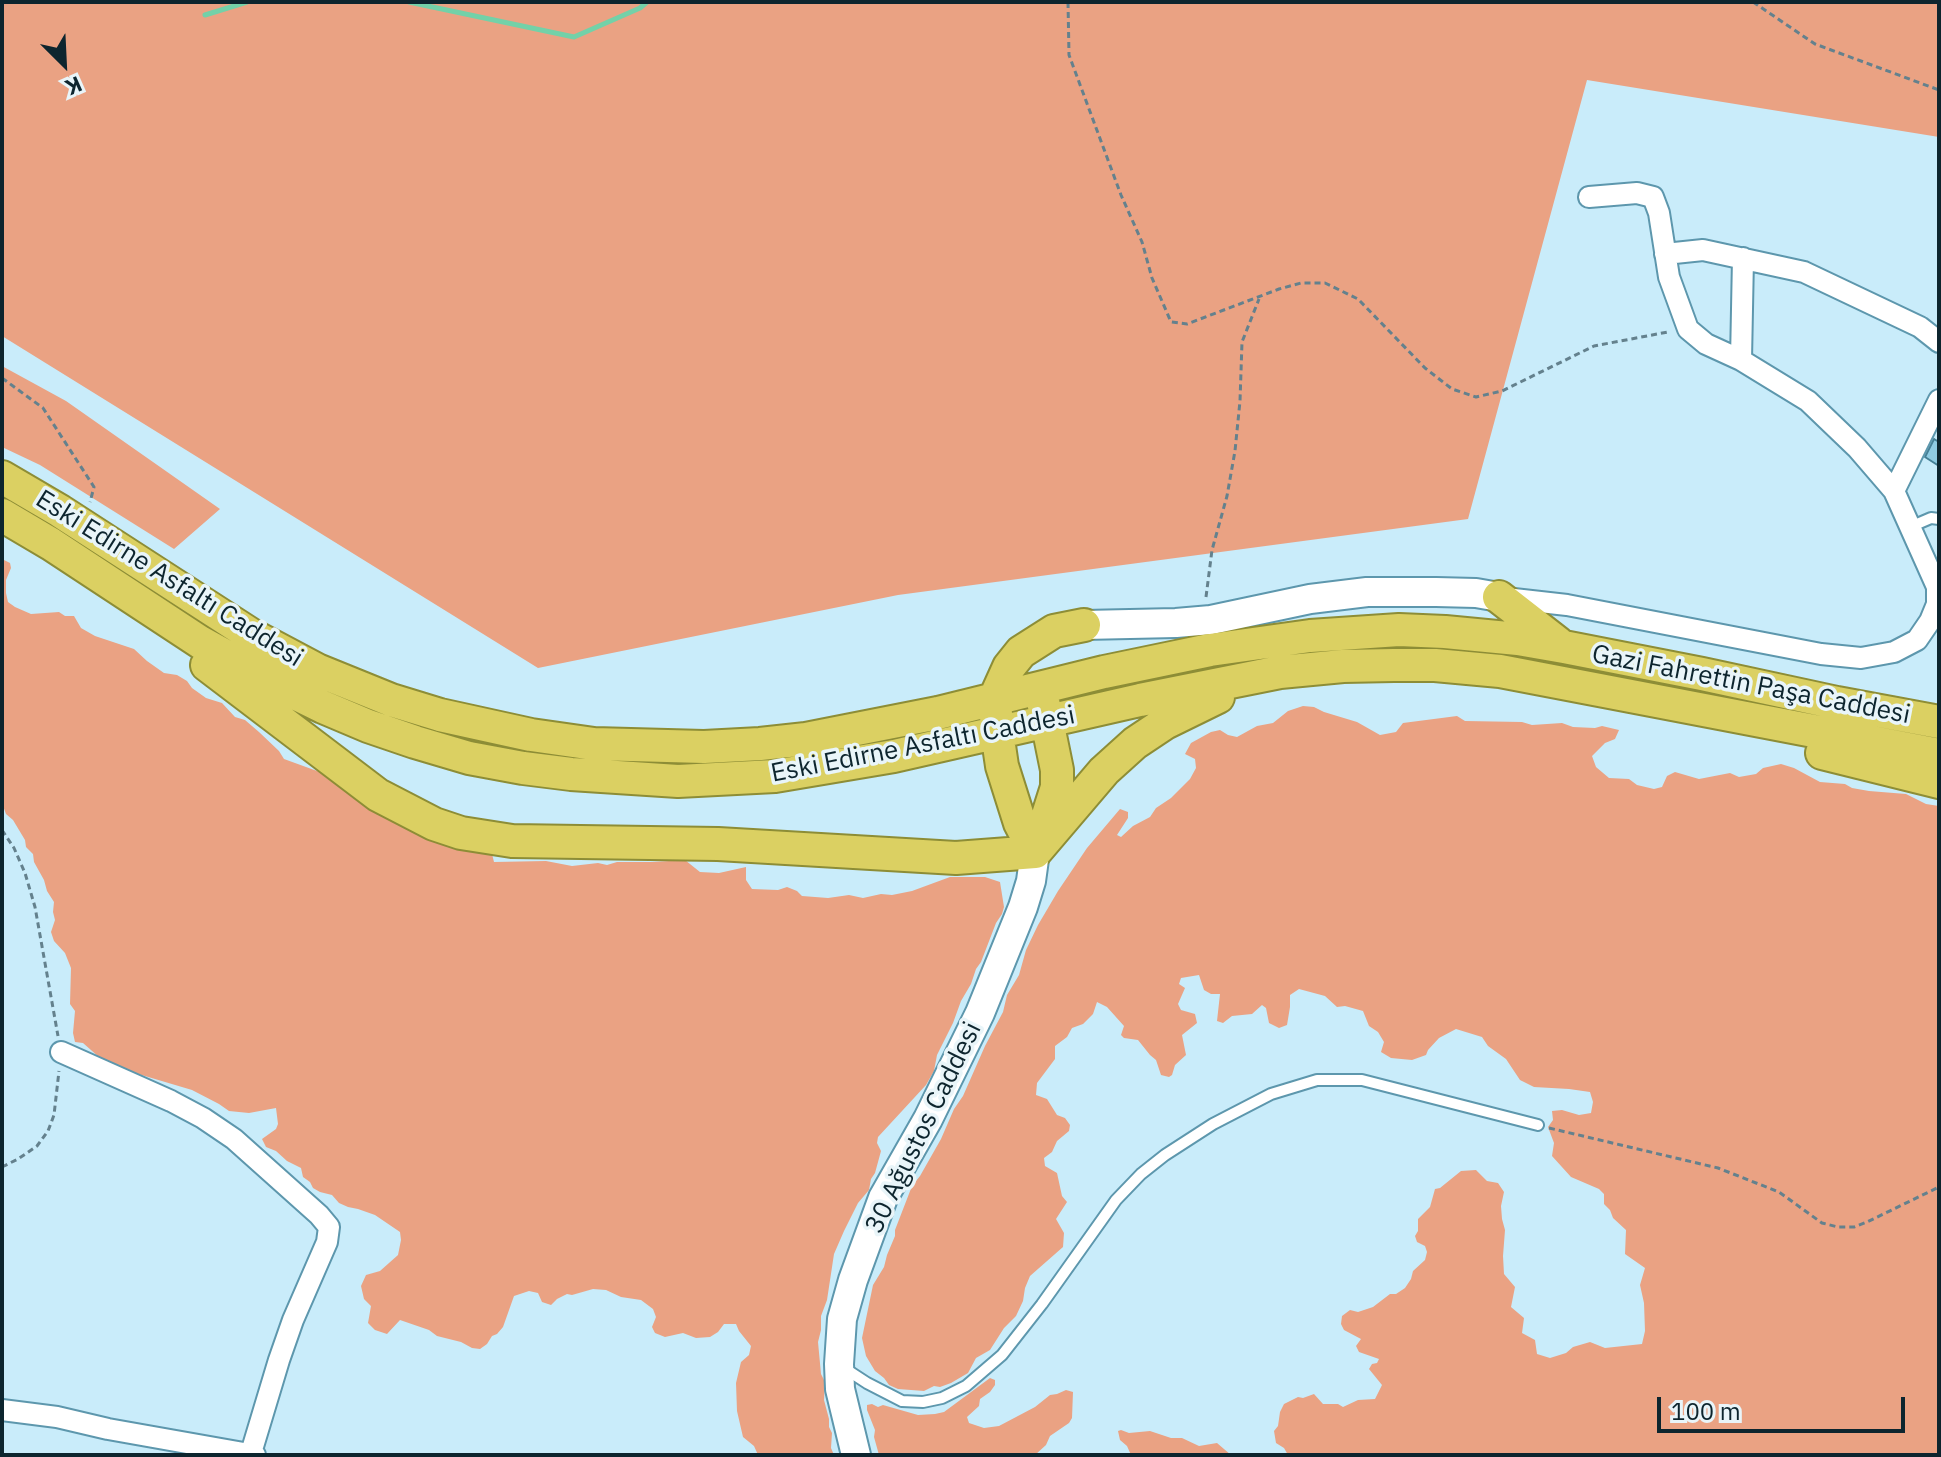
<!DOCTYPE html>
<meta charset="utf-8">
<style>
body{margin:0}
#map{position:relative;width:1941px;height:1457px;overflow:hidden;background:#c9ecfa;font-family:"IBM Plex Sans",sans-serif}
canvas{display:block}
.frame{position:absolute;inset:0;border:4px solid #0d252e;pointer-events:none}
.north{position:absolute;left:24px;top:24px;width:80px;height:80px;-webkit-text-stroke:6px #e9f5f9;paint-order:stroke;rotate:156deg;font-size:22px;font-weight:700;line-height:32px;text-align:center;color:#0d252e}
.north::after{content:'';display:block;margin:auto;width:28px;height:36px;background:#0d252e;clip-path:polygon(50% 0,100% 100%,50% 72%,0 100%)}
.scale{position:absolute;left:1657px;top:1397px;width:248px;height:36px;box-sizing:border-box;border:4px solid #0d252e;border-top:0;padding-left:10px;font-size:24px;line-height:28px;white-space:nowrap;color:#0d252e;-webkit-text-stroke:6px #e9f5f9;paint-order:stroke}
</style>
<div id="map">
<canvas width="1941" height="1457"></canvas>
<div class="frame"></div>
<div class="north">K</div>
<div class="scale">100 m</div>
</div>
<script>
const context = document.querySelector('canvas').getContext('2d');
context.lineJoin = 'round';
function paint(path, color) {
  context.fillStyle = color;
  context.fill(path, 'evenodd');
}
function shape(rows) {
  const path = new Path2D();
  for (const r of rows) {
    path.moveTo(r[0], r[1]);
    for (let i = 2; i < r.length; i += 2) path.lineTo(r[i], r[i + 1]);
  }
  return path;
}
function stroke(path, color, width, dash) {
  context.strokeStyle = color;
  context.lineWidth = width;
  context.lineCap = dash ? 'butt' : 'round';
  context.setLineDash(dash || []);
  context.stroke(path);
}
function label(font, color, halo, rows, align = 'center') {
  context.font = font + ' "IBM Plex Sans",sans-serif';
  context.lineWidth = 7;
  context.setLineDash([]);
  context.textBaseline = 'middle';
  context.strokeStyle = halo;
  context.fillStyle = color;
  for (const [text, x, y, turn = 0] of rows) {
    context.save();
    context.translate(x, y);
    context.rotate((+turn || 0) * Math.PI / 180);
    context.textAlign = isNaN(turn) ? turn : align;
    if (halo) context.strokeText(text, 0, 0);
    context.fillText(text, 0, 0);
    context.restore();
  }
}
paint(shape([
 [2,2,1939,2,1939,137,1587,80,1468,519,898,595,538,668,2,336],
 [2,366,66,401,220,509,174,549,40,465,2,447],
 [2,559,10,563,11,568,6,580,6,593,8,602,15,607,31,614,59,612,65,616,74,616,81,628,95,636,134,649,147,661,164,673,177,675,187,681,192,688,206,698,222,703,235,717,245,720,259,732,279,751,284,759,328,775,470,852,485,851,492,854,494,862,546,861,572,866,598,863,607,865,617,862,652,862,685,860,700,872,719,873,746,867,746,880,752,889,778,890,787,887,797,891,802,896,828,898,849,895,863,898,881,894,892,895,912,891,950,877,985,877,1000,882,1004,907,1002,914,996,923,981,962,976,969,971,984,961,1001,953,1023,937,1055,934,1071,926,1085,878,1137,877,1143,881,1151,875,1173,871,1179,869,1190,858,1203,844,1231,834,1254,827,1300,821,1316,821,1330,818,1342,821,1374,825,1382,824,1400,829,1419,829,1427,832,1433,831,1448,834,1455,758,1455,754,1446,743,1437,737,1411,736,1383,741,1362,749,1355,751,1346,739,1331,736,1324,724,1324,718,1332,710,1337,696,1338,683,1333,665,1337,655,1333,652,1327,656,1317,653,1309,641,1300,621,1297,606,1290,593,1289,572,1295,567,1294,557,1299,551,1305,542,1302,538,1293,529,1291,514,1296,503,1327,497,1334,492,1336,487,1344,480,1349,472,1348,461,1342,437,1336,429,1330,400,1320,387,1334,375,1330,368,1323,371,1306,364,1299,361,1286,366,1275,380,1271,398,1255,401,1240,400,1232,375,1215,358,1209,348,1207,339,1203,332,1195,320,1192,313,1188,310,1182,303,1177,301,1168,287,1161,276,1151,266,1147,262,1139,276,1129,278,1124,276,1108,249,1113,229,1111,219,1104,192,1090,108,1065,83,1043,75,1042,73,1033,75,1011,70,1004,71,968,65,953,54,941,51,932,55,920,53,912,54,902,47,891,44,880,34,862,33,854,26,847,25,840,13,820,6,814,2,803],
 [1303,706,1314,707,1324,712,1357,722,1380,735,1396,732,1403,723,1457,716,1465,721,1522,722,1532,725,1562,723,1573,727,1595,728,1602,726,1619,730,1615,739,1605,743,1592,756,1596,767,1609,778,1629,779,1637,785,1654,789,1662,787,1667,776,1675,772,1699,779,1730,773,1739,777,1756,774,1763,768,1781,764,1794,768,1820,782,1845,784,1852,788,1869,791,1906,794,1926,804,1939,806,1939,1455,1288,1455,1284,1448,1276,1443,1274,1431,1278,1426,1280,1412,1284,1404,1298,1397,1303,1398,1314,1394,1323,1404,1338,1404,1343,1407,1358,1400,1375,1399,1382,1385,1369,1369,1372,1364,1377,1363,1379,1359,1359,1352,1356,1346,1361,1339,1344,1330,1341,1324,1342,1316,1350,1310,1358,1312,1373,1307,1390,1294,1396,1294,1405,1288,1411,1279,1413,1271,1425,1260,1427,1252,1425,1246,1417,1242,1415,1236,1418,1231,1418,1219,1430,1207,1435,1189,1440,1188,1461,1171,1476,1170,1487,1181,1498,1183,1504,1192,1501,1206,1502,1219,1505,1230,1503,1256,1504,1274,1515,1287,1511,1307,1524,1318,1522,1333,1535,1340,1537,1354,1550,1358,1566,1353,1573,1347,1590,1342,1605,1348,1642,1344,1645,1331,1644,1303,1640,1285,1645,1268,1625,1254,1626,1230,1613,1218,1610,1210,1604,1204,1604,1194,1599,1189,1571,1177,1552,1156,1554,1143,1548,1127,1553,1120,1552,1111,1562,1110,1579,1115,1591,1113,1593,1102,1590,1092,1569,1089,1534,1087,1520,1080,1506,1059,1488,1046,1482,1037,1456,1029,1439,1038,1428,1050,1426,1055,1412,1060,1391,1058,1381,1052,1384,1042,1378,1032,1369,1026,1363,1011,1345,1006,1337,1007,1325,996,1299,989,1290,995,1290,1007,1287,1025,1279,1028,1269,1023,1266,1008,1262,1005,1252,1014,1232,1016,1223,1023,1217,1021,1220,994,1211,994,1204,990,1199,975,1181,978,1179,984,1185,988,1178,1004,1181,1010,1195,1014,1197,1023,1182,1035,1186,1055,1175,1065,1172,1075,1169,1077,1161,1075,1156,1060,1150,1055,1138,1040,1124,1038,1121,1035,1124,1026,1107,1007,1097,1002,1093,1014,1083,1024,1072,1028,1067,1037,1055,1046,1055,1059,1037,1083,1036,1095,1047,1099,1057,1115,1065,1118,1070,1125,1069,1131,1057,1141,1052,1152,1044,1158,1045,1166,1057,1173,1062,1196,1067,1202,1056,1219,1064,1233,1063,1247,1030,1276,1025,1288,1023,1301,1016,1316,1004,1328,990,1350,976,1358,968,1373,951,1383,940,1387,934,1386,924,1391,898,1389,889,1385,884,1378,875,1371,866,1356,862,1338,873,1285,884,1267,887,1255,895,1236,895,1230,912,1186,920,1176,941,1139,954,1109,963,1096,985,1046,1003,1012,1007,995,1019,975,1026,950,1038,925,1058,891,1087,848,1120,809,1128,812,1128,818,1117,835,1121,837,1133,826,1150,817,1156,808,1171,798,1190,779,1196,768,1195,759,1185,754,1191,743,1211,732,1220,730,1228,735,1237,737,1257,726,1273,723,1288,711],
 [990,1378,995,1380,995,1385,990,1392,980,1399,979,1406,967,1417,969,1423,984,1428,999,1426,1035,1407,1050,1395,1057,1394,1066,1390,1073,1392,1072,1418,1069,1423,1050,1436,1046,1445,1035,1455,879,1455,874,1437,875,1430,867,1410,867,1405,872,1404,878,1407,883,1405,918,1415,935,1414,944,1412],
 [1121,1430,1129,1433,1150,1431,1171,1438,1182,1438,1199,1446,1217,1443,1231,1455,1131,1455,1127,1446,1120,1440,1118,1431]
]), '#eaa283');
stroke(shape([
 [409,2,574,37,640,8,647,2],
 [205,15,247,2]
]), '#73d1a8', 5);
const building = shape([
 [1934,439,1939,442,1939,466,1925,457,1934,439]
]);
paint(building, '#8fcbe2');
stroke(building, '#468096', 2);
const service = shape([
 [1910,527,1931,518,1939,519],
 [844,1368,867,1383,902,1401,923,1402,942,1398,966,1386,1002,1355,1042,1304,1116,1200,1141,1174,1165,1155,1213,1124,1271,1094,1317,1080,1362,1080,1538,1125]
]);
const minor = shape([
 [1665,254,1703,250,1804,272,1920,327,1939,342],
 [1741,360,1743,258],
 [1894,491,1939,400],
 [1505,598,1567,605,1821,654,1861,658,1894,652,1917,640,1930,621,1937,604,1937,587,1894,491,1857,448,1808,401,1741,360,1706,344,1688,329,1669,277,1659,213,1653,197,1637,193,1589,197],
 [61,1052,171,1101,203,1118,234,1139,319,1215,329,1227,327,1242,293,1320,279,1360,251,1453],
 [2,1410,57,1417,108,1429,255,1455]
]);
const secondary = shape([
 [1084,625,1176,623,1211,620,1310,599,1367,592,1436,592,1476,593,1499,597],
 [856,1455,840,1389,839,1364,842,1319,853,1280,883,1198,928,1119,980,1013,1023,907,1031,881,1035,852]
]);
const trunk = shape([
 [2,477,60,511,253,636,317,670,391,700,440,715,531,735,594,744,704,747,760,744,806,739,938,713,1104,672,1210,650,1310,636,1399,630,1445,632,1518,639,1564,647,1702,674,1837,703,1939,722],
 [2,515,51,544,200,642,274,683,323,707,368,726,415,742,469,758,523,768,571,774,678,781,775,776,894,756,1140,700,1280,672,1343,666,1394,665,1435,665,1500,671,1939,755],
 [1499,597,1558,643],
 [207,665,378,795,434,824,461,833,512,841,718,844,956,858,1035,852,1104,771,1135,743,1165,723,1218,697],
 [1822,753,1939,782],
 [1042,834,1057,787,1057,770,1043,701],
 [1035,852,1020,823,1002,766,997,732,995,698,1009,667,1021,652,1054,631,1084,625]
]);
stroke(service, '#5d97ad', 14);
stroke(minor, '#5d97ad', 24);
stroke(secondary, '#5d97ad', 32);
stroke(trunk, '#8d8d36', 36);
stroke(shape([
 [1068,2,1069,55,1121,195,1142,242,1152,278,1171,322,1187,324,1279,289,1301,283,1325,283,1358,299,1425,368,1452,389,1476,397,1502,391,1594,346,1668,332],
 [1753,2,1815,44,1939,90],
 [2,378,43,408,94,487,90,502],
 [1206,597,1212,550,1227,496,1235,451,1240,401,1242,342,1259,299],
 [2,830,14,848,25,873,35,907,58,1036],
 [1549,1128,1718,1168,1779,1192,1822,1223,1838,1227,1854,1227,1867,1222,1939,1187],
 [2,1167,18,1159,37,1146,48,1131,54,1115,59,1071]
]), '#64818d', 3, [6, 4]);
stroke(service, '#fff', 10);
stroke(minor, '#fff', 20);
stroke(secondary, '#fff', 28);
stroke(trunk, '#dbd062', 32);
label('26px', '#0d252e', '#e9f5f9', [
 ["Eski Edirne Asfaltı Caddesi",169,579,32],
 ["Gazi Fahrettin Paşa Caddesi",1751,685,11],
 ["Eski Edirne Asfaltı Caddesi",923,745,-11],
 ["30 Ağustos Caddesi",924,1128,-64]
]);
</script>
